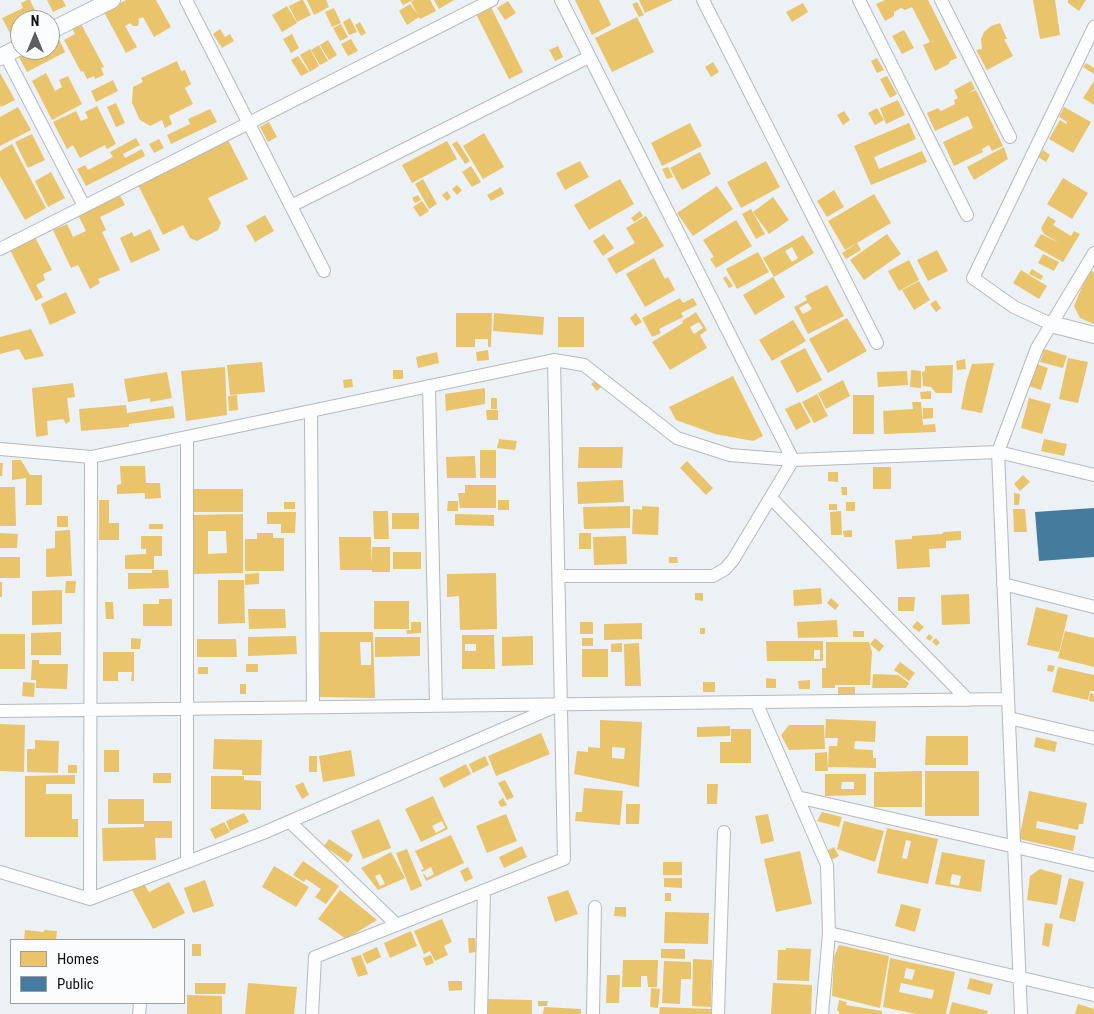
<!DOCTYPE html>
<style>
body{margin:0}
#map{position:relative;width:1094px;height:1014px;overflow:hidden;background:#ecf1f6;font-family:"Roboto Condensed",sans-serif}
canvas{display:block}
.legend{position:absolute;left:10px;top:939px;width:175px;height:65px;box-sizing:border-box;background:#fbfcfe;border:1px solid #9c9ea0;margin:0;padding:6px 9px;list-style:none;font-size:15px;color:#0d1012}
.legend li{display:flex;align-items:center;gap:10px;height:25px}
.legend b{width:25px;border:1px solid #9c9ea0}
.north{position:absolute;left:10px;top:10px;width:50px;height:50px;box-sizing:border-box;background:#fbfcfe;border:1px solid #9c9ea0;border-radius:50%;rotate:0deg;font-size:14px;font-weight:700;line-height:20px;text-align:center;color:#0d1012}
.north::after{content:'';display:block;margin:auto;width:18px;height:22px;background:#5b5f62;clip-path:polygon(50% 0,100% 100%,50% 72%,0 100%)}
</style>
<div id="map">
<canvas width="1094" height="1014"></canvas>
<ul class="legend">
<li><b style="height:14px;background:#e9c46a"></b>Homes</li>
<li><b style="height:14px;background:#457b9d"></b>Public</li>
</ul>
<div class="north">N</div>
</div>
<script>
const context = document.querySelector('canvas').getContext('2d');
context.lineJoin = 'round';
function paint(path, color) {
  context.fillStyle = color;
  context.fill(path, 'evenodd');
}
function shape(rows) {
  const path = new Path2D();
  for (const r of rows) {
    path.moveTo(r[0], r[1]);
    for (let i = 2; i < r.length; i += 2) path.lineTo(r[i], r[i + 1]);
  }
  return path;
}
function stroke(path, color, width, dash) {
  context.strokeStyle = color;
  context.lineWidth = width;
  context.lineCap = dash ? 'butt' : 'round';
  context.setLineDash(dash || []);
  context.stroke(path);
}
paint(shape([
 [27,0,30,0,39,19,20,20,20,28,10,33,2,18,23,8,21,3],
 [47,0,63,0,66,6,53,12],
 [126,0,156,0,171,27,154,37,143,17,138,19,139,21,138,26,133,26,130,23,125,26,137,47,126,53,104,12],
 [301,0,303,0,311,15,297,22,289,6],
 [307,0,326,0,329,7,314,15],
 [400,0,413,0,403,5],
 [414,0,430,0,436,11,420,19,419,17,407,25,399,11,410,4,418,15,411,2],
 [434,0,454,0,439,9],
 [575,0,599,0,611,25,592,35],
 [639,0,673,0,645,13],
 [885,0,928,0,957,58,950,61,949,64,935,71,923,45,930,42,912,7,905,10,901,8,894,12,894,16,885,21,876,4],
 [1033,0,1055,0,1060,35,1040,39],
 [1068,0,1086,0,1079,11,1068,3],
 [508,1,516,13,505,20,497,8],
 [637,2,644,15,639,17,632,4],
 [803,3,808,12,792,22,786,12],
 [287,6,297,23,282,32,272,15],
 [491,7,523,72,509,79,476,14],
 [334,8,341,23,332,27,325,12],
 [637,17,654,52,612,72,595,38],
 [350,18,357,32,349,35,343,22],
 [360,22,366,33,361,36,355,25],
 [1000,23,1007,39,1004,39,1013,56,987,70,976,50,982,49,981,39,984,32,991,26],
 [81,24,104,67,101,68,104,75,95,79,94,76,87,79,83,71,81,72,64,40,75,34,72,28],
 [341,24,348,37,340,41,333,28],
 [220,29,225,37,230,34,234,41,222,48,213,34],
 [904,30,914,48,902,54,892,36],
 [292,34,299,48,291,53,283,39],
 [58,37,65,52,27,72,19,57,32,50,50,50,50,41],
 [351,39,358,51,348,56,341,44],
 [328,40,337,55,329,60,320,45],
 [319,45,328,61,320,65,311,50],
 [558,46,563,57,555,61,549,50],
 [310,49,319,66,310,72,300,55],
 [298,56,309,72,301,76,291,60],
 [877,58,884,70,877,73,871,61],
 [177,61,181,71,185,70,191,84,185,88,193,104,169,116,172,124,165,128,162,120,150,126,140,120,132,103,133,87,143,82,141,78],
 [713,62,719,72,711,77,705,67],
 [1086,63,1094,68,1094,74,1083,67],
 [0,73,15,100,1,107,0,105],
 [46,73,55,91,62,87,59,80,68,76,82,104,52,120,32,81],
 [887,76,897,94,890,98,880,79],
 [113,80,118,91,96,102,91,91],
 [971,81,975,89,968,93,976,90,1003,146,992,151,989,145,982,149,983,152,954,166,943,142,973,128,968,116,935,131,927,113,938,108,941,111,955,104,954,100,958,98,954,90],
 [1094,81,1094,105,1083,98],
 [898,100,905,115,886,124,880,108],
 [116,103,125,123,116,127,107,107],
 [97,106,116,144,107,149,105,145,80,158,73,145,67,149,53,122,76,111,81,121,88,118,85,112],
 [18,107,31,130,0,146,0,117],
 [1064,107,1091,122,1073,153,1049,139,1060,120,1066,124,1067,122,1059,117],
 [877,108,884,120,875,125,868,113],
 [210,109,217,122,171,144,167,135,190,124,188,119],
 [844,111,850,120,843,125,837,115],
 [269,122,277,137,268,142,260,127],
 [690,123,702,146,662,166,651,143],
 [909,123,916,139,874,157,879,169,922,151,927,162,871,185,854,146],
 [484,133,504,167,483,179,463,146],
 [32,134,45,160,28,168,15,142],
 [136,138,140,145,123,154,125,158,142,149,145,156,86,186,77,169,85,165,88,170,113,157,110,152],
 [159,139,164,148,154,153,149,144],
 [228,140,248,179,208,198,221,223,218,230,197,241,190,238,183,225,163,235,138,185],
 [447,141,457,159,412,183,402,165],
 [457,141,470,161,465,164,452,144],
 [12,144,46,208,25,220,0,176,0,151],
 [1004,147,1008,159,974,180,967,167],
 [1043,150,1050,155,1046,162,1038,157],
 [700,152,711,174,682,190,670,168],
 [580,161,589,177,565,190,556,173],
 [766,161,780,187,741,208,727,182],
 [471,166,481,182,472,187,462,172],
 [668,167,673,177,667,179,662,169],
 [51,172,65,198,48,207,35,181],
 [1063,178,1088,193,1072,219,1047,204],
 [423,179,437,204,429,209,415,184],
 [620,179,634,204,589,230,574,205],
 [457,185,462,190,457,195,452,189],
 [717,186,733,209,693,236,677,213],
 [501,187,504,194,491,201,487,195],
 [834,190,844,207,827,217,817,201],
 [447,191,451,197,447,201,442,195],
 [119,194,125,205,100,217,106,230,102,232,120,270,98,279,100,283,90,289,78,265,71,268,53,230,67,224,73,237,86,231,78,215],
 [874,194,891,223,845,250,828,221],
 [418,195,421,200,415,203,412,198],
 [773,197,789,220,769,234,753,212],
 [422,201,429,211,420,217,413,207],
 [751,209,765,234,756,239,742,214],
 [640,211,643,216,634,222,631,218],
 [265,215,274,231,255,242,246,226],
 [646,216,664,246,616,274,607,259,635,243,626,228],
 [1048,216,1056,221,1053,225,1071,236,1074,231,1080,234,1063,262,1034,246,1041,234,1059,243,1044,234,1041,228],
 [736,220,752,246,716,268,710,259,714,257,703,240],
 [150,229,160,250,131,263,120,238,132,232,134,237],
 [604,234,614,248,603,256,593,241],
 [887,234,901,254,864,280,850,260],
 [803,235,814,253,774,277,763,258],
 [792,247,798,258,792,262,785,251],
 [35,237,52,270,43,274,45,280,36,285,43,297,36,301,10,250],
 [857,243,861,250,846,259,842,253],
 [937,250,948,271,928,281,917,260],
 [758,252,769,272,737,289,726,269],
 [1043,254,1059,262,1054,271,1038,263],
 [654,258,665,279,668,277,675,290,645,307,626,274],
 [909,260,919,280,899,291,888,271],
 [1032,269,1043,276,1041,280,1029,274],
 [1021,270,1047,286,1039,299,1013,283],
 [1089,270,1094,272,1094,324,1080,318,1074,306],
 [726,276,733,286,729,288,723,278],
 [773,277,785,297,755,315,743,295],
 [919,281,930,300,914,310,902,290],
 [827,285,844,316,808,334,794,307,807,300,805,296],
 [808,303,812,309,803,314,799,308],
 [66,292,76,313,50,325,41,304],
 [680,298,683,303,693,298,697,305,681,313,683,317,659,329,661,333,652,337,642,318],
 [936,300,941,308,936,312,930,304],
 [696,312,707,330,700,335,707,348,670,370,652,342,683,323,682,321],
 [699,322,703,328,694,334,690,327],
 [456,313,492,313,491,347,488,347,488,339,475,339,475,347,456,347],
 [494,313,544,317,543,335,493,331],
 [636,313,642,322,635,326,630,318],
 [558,317,584,317,584,347,558,347],
 [847,318,867,351,828,373,809,339],
 [793,320,806,341,772,361,759,340],
 [31,329,44,356,25,360,19,349,0,354,0,337],
 [805,348,822,380,797,393,780,361],
 [1044,349,1067,356,1063,368,1040,362],
 [488,350,489,360,477,361,476,352],
 [437,352,439,363,418,368,416,357],
 [1068,358,1088,362,1078,403,1059,399],
 [965,359,966,369,957,370,956,361],
 [262,362,265,392,230,395,227,365],
 [994,363,982,413,961,409,966,383,972,364],
 [1034,363,1048,368,1041,390,1026,385],
 [953,365,952,393,936,393,931,387,923,386,922,372,925,371,925,366],
 [225,367,227,415,186,421,181,371],
 [393,370,403,370,403,379,393,379],
 [911,370,921,371,921,388,910,387],
 [907,371,908,385,878,387,877,372],
 [167,372,172,398,150,402,150,398,128,402,124,379],
 [733,376,763,436,753,441,715,434,676,420,669,407],
 [352,379,353,387,344,388,343,380],
 [598,379,603,385,597,391,591,384],
 [843,380,850,396,826,409,818,393],
 [73,383,75,397,67,398,70,421,66,424,63,419,47,421,48,435,36,437,32,388],
 [485,388,485,404,446,411,445,394],
 [931,391,931,399,921,399,920,392],
 [817,394,828,416,814,423,802,402],
 [237,395,238,410,229,411,228,396],
 [853,395,874,395,874,434,853,434],
 [491,398,497,398,497,409,491,409],
 [1029,398,1051,404,1042,434,1021,428],
 [800,402,811,422,796,430,785,409],
 [912,402,921,402,923,425,935,424,936,432,884,434,883,411,913,409],
 [126,405,127,413,173,406,175,418,129,424,129,427,81,431,79,409],
 [923,408,933,408,933,418,923,419],
 [486,410,498,410,498,420,487,420],
 [499,439,517,441,515,450,497,448],
 [1044,439,1067,444,1064,456,1041,451],
 [579,447,623,447,622,468,578,468],
 [480,450,496,450,496,478,480,478],
 [475,456,476,478,447,478,446,457],
 [12,460,21,460,30,475,42,475,42,505,26,505,26,478,12,480],
 [687,461,713,488,706,495,680,468],
 [0,463,3,463,2,476,0,476],
 [120,466,145,466,146,483,160,483,161,498,145,499,145,493,117,494,117,485,121,484],
 [873,467,891,467,891,489,873,489],
 [828,472,838,472,838,482,828,481],
 [1023,475,1030,482,1020,491,1014,484],
 [623,480,624,502,578,504,577,482],
 [465,485,496,485,496,508,460,508,458,493,465,493],
 [0,487,15,487,16,526,0,526],
 [841,487,847,487,847,495,842,495],
 [192,489,243,489,243,512,192,512],
 [1014,493,1020,494,1019,505,1014,505],
 [99,500,109,500,109,523,119,523,119,540,99,540],
 [498,500,509,500,509,510,498,510],
 [448,501,458,501,458,511,447,511],
 [284,502,295,502,295,509,284,509],
 [846,502,855,502,855,511,846,511],
 [829,504,837,504,837,510,829,510],
 [630,506,630,528,584,529,583,507],
 [642,506,659,507,658,535,632,534,633,509,642,510],
 [1013,509,1025,509,1027,532,1014,532],
 [373,511,388,511,389,539,374,539],
 [841,511,842,535,831,535,830,512],
 [267,512,296,512,295,533,281,533,281,524,267,524],
 [392,513,419,513,419,529,392,529],
 [243,514,243,573,194,574,194,515],
 [208,531,226,531,227,553,208,554],
 [455,514,494,515,494,526,455,525],
 [57,516,68,516,68,527,57,527],
 [149,524,163,524,163,529,149,529],
 [70,530,72,576,46,577,46,549,55,548,55,531],
 [852,530,852,537,844,537,843,531],
 [961,531,961,540,946,541,946,548,929,549,930,567,897,569,895,540,912,539,912,536,942,534,944,532],
 [0,533,18,534,17,548,0,548],
 [257,533,273,533,273,538,284,538,284,571,245,571,245,539,257,539],
 [579,533,591,533,591,549,579,549],
 [141,536,162,536,162,556,154,556,154,569,125,569,125,555,146,554,146,549,141,549],
 [626,536,627,564,594,565,593,537],
 [339,537,371,537,371,564,372,547,390,547,390,572,372,572,372,570,340,570],
 [393,552,421,552,421,569,393,569],
 [0,557,20,557,20,578,0,578],
 [669,557,677,557,678,563,669,563],
 [152,570,168,570,169,588,128,589,128,573,152,573],
 [259,573,259,584,245,585,245,574],
 [496,573,497,629,460,630,459,596,447,597,447,574],
 [218,580,244,580,245,623,218,624],
 [66,581,76,581,75,593,65,593],
 [0,582,2,582,2,597,0,597],
 [821,588,822,604,794,606,793,590],
 [62,590,62,624,32,625,32,591],
 [695,593,703,593,703,601,695,600],
 [969,594,970,624,942,625,941,595],
 [898,597,915,597,914,611,898,611],
 [831,598,839,605,835,610,827,603],
 [159,599,172,599,172,626,143,626,143,604,159,604],
 [374,601,409,601,409,629,374,629],
 [105,602,113,602,114,619,106,619],
 [1036,607,1068,615,1059,652,1027,645],
 [248,609,285,609,286,628,249,629],
 [837,620,838,637,798,638,797,622],
 [917,621,924,627,919,632,912,627],
 [411,622,421,622,421,633,407,634,406,630,411,630],
 [580,622,593,622,593,634,580,634],
 [642,623,642,639,604,640,604,624],
 [700,628,705,628,705,634,700,634],
 [853,631,864,631,864,637,853,637],
 [1065,631,1094,638,1094,667,1058,658],
 [61,632,61,655,31,655,31,633],
 [320,632,373,632,375,698,319,697],
 [360,642,371,642,371,665,361,665],
 [0,634,25,634,25,669,0,669],
 [929,634,933,637,930,641,926,638],
 [462,635,494,635,495,669,462,669],
 [465,644,476,644,476,651,465,651],
 [296,636,297,654,248,656,248,637],
 [533,636,533,665,502,666,502,637],
 [375,637,420,637,420,656,375,657],
 [131,638,141,639,140,649,131,649],
 [582,638,593,638,593,646,582,646],
 [875,638,884,646,879,652,870,644],
 [936,638,940,643,936,646,932,641],
 [197,639,236,639,237,657,197,657],
 [766,641,823,641,823,661,767,661],
 [814,650,820,650,820,659,814,659],
 [826,642,869,642,872,652,870,685,835,685,835,688,822,688,822,668,826,668],
 [622,643,622,652,611,652,611,644],
 [639,643,641,686,625,686,624,644],
 [582,649,608,649,608,677,582,677],
 [103,652,134,652,134,681,131,681,132,672,118,672,118,681,103,681],
 [32,660,39,660,39,664,68,664,67,689,36,688,36,680,31,680],
 [900,662,915,673,909,681,894,670],
 [246,664,258,664,258,672,246,672],
 [1048,665,1055,666,1053,672,1047,671],
 [198,667,208,667,208,674,198,674],
 [1058,667,1094,675,1094,691,1090,691,1088,700,1052,692],
 [873,674,898,675,909,683,906,688,872,688],
 [766,678,776,679,776,688,766,688],
 [810,680,810,689,799,689,798,681],
 [23,682,35,683,34,697,22,696],
 [703,682,715,682,715,692,703,692],
 [240,684,246,684,246,694,240,694],
 [838,687,855,687,855,695,838,695],
 [1090,693,1094,694,1094,702,1089,701],
 [826,719,876,721,875,742,855,741,854,749,873,750,873,758,876,758,876,768,828,767,829,746,837,746,838,738,825,738],
 [600,720,642,722,639,787,574,774,577,751,588,752,588,747,600,748],
 [612,747,625,748,624,759,612,758],
 [0,724,25,725,24,772,0,771],
 [789,725,824,725,825,749,789,750,781,735],
 [730,726,730,736,697,737,697,727],
 [731,729,751,729,751,763,720,763,720,742,731,742],
 [541,733,550,754,496,776,488,756],
 [926,736,968,736,968,765,925,765],
 [1036,737,1057,742,1055,752,1034,747],
 [214,739,262,740,261,775,242,775,242,770,213,769],
 [35,740,59,741,58,773,27,772,27,749,35,749],
 [104,750,119,750,119,772,104,772],
 [351,750,355,776,323,782,319,756],
 [827,752,828,771,815,771,815,753],
 [309,756,317,756,317,772,309,772],
 [485,756,489,765,473,773,469,764],
 [466,764,471,774,444,788,439,778],
 [68,765,77,765,77,773,68,773],
 [922,771,922,807,874,807,874,772],
 [925,771,979,771,979,816,925,816],
 [153,773,171,773,171,783,153,783],
 [825,774,866,774,866,795,825,796],
 [842,782,854,782,854,789,841,789],
 [75,775,75,784,46,784,46,794,72,794,72,819,78,819,78,837,25,837,25,776],
 [211,776,244,776,244,780,261,781,261,810,211,809],
 [505,780,514,797,507,800,498,783],
 [303,782,309,795,302,799,295,786],
 [707,784,718,784,717,804,707,804],
 [584,788,623,791,620,825,575,821,576,812,582,812],
 [1029,791,1087,803,1083,824,1079,824,1078,830,1037,821,1036,828,1076,836,1073,851,1019,839],
 [433,796,448,829,421,842,405,809],
 [442,821,445,828,436,833,432,826],
 [503,798,507,805,501,807,498,802],
 [108,799,144,799,144,821,172,821,172,838,155,838,156,860,103,861,102,828,144,827,144,824,108,824],
 [626,804,640,804,639,824,626,824],
 [822,812,842,817,839,827,817,821],
 [244,813,249,822,230,831,226,821],
 [506,814,517,841,487,853,476,826],
 [768,814,774,841,761,844,755,816],
 [379,819,391,848,363,859,351,831],
 [844,821,884,831,875,862,837,849],
 [224,822,230,832,215,839,210,829],
 [887,828,938,839,928,884,877,873],
 [906,840,911,841,907,859,902,858],
 [451,835,464,863,426,881,423,874,424,874,427,878,434,874,431,867,422,872,421,870,424,869,415,851],
 [329,839,353,855,348,863,324,846],
 [522,846,527,857,504,868,499,857],
 [834,847,839,856,831,860,826,851],
 [407,849,422,886,411,891,396,853],
 [800,851,812,904,776,912,764,859],
 [391,852,405,878,378,890,361,868],
 [380,874,385,884,380,886,375,876],
 [942,852,985,860,981,892,935,884],
 [952,874,961,876,959,886,950,884],
 [303,861,339,886,326,904,315,897,321,889,306,879,304,882,293,875],
 [663,862,682,862,682,875,663,875],
 [274,866,309,887,296,907,262,887],
 [468,867,473,878,465,882,460,871],
 [1040,869,1062,875,1057,905,1027,900,1030,876],
 [664,878,682,878,682,888,664,887],
 [1069,878,1084,882,1075,922,1059,918],
 [205,880,214,906,193,913,184,888],
 [143,882,149,892,169,882,185,913,153,929,131,888],
 [340,890,377,920,346,939,318,919],
 [568,890,578,914,555,922,547,897],
 [665,893,671,893,671,901,665,901],
 [901,904,921,909,915,932,895,926],
 [615,907,626,907,626,917,614,916],
 [665,912,709,913,708,944,664,943],
 [442,919,452,942,444,946,448,955,435,961,430,951,424,954,414,931],
 [1045,923,1053,924,1049,947,1042,945],
 [25,930,44,932,44,930,57,931,56,940,43,940,43,934,43,940,24,940],
 [411,931,417,946,390,958,384,943],
 [468,938,475,938,476,952,469,953],
 [192,944,201,944,201,956,192,956],
 [839,945,889,956,880,1008,832,996,834,957],
 [377,947,381,957,367,964,362,954],
 [786,948,811,949,809,981,777,980,778,950,786,950],
 [661,949,685,949,685,959,661,958],
 [361,955,368,974,358,977,351,958],
 [431,955,434,963,426,966,423,958],
 [890,958,955,972,946,1014,916,1014,883,1007],
 [906,968,915,970,912,980,904,978],
 [901,983,934,990,932,999,899,992],
 [693,959,712,960,711,1007,692,1006],
 [623,960,658,960,657,987,648,987,647,976,641,976,641,987,622,987],
 [664,961,691,962,691,979,681,979,680,1004,662,1003],
 [607,975,620,975,619,1003,606,1003],
 [970,978,993,984,990,995,967,989],
 [448,981,462,981,462,990,449,991],
 [195,983,226,983,225,994,195,994],
 [248,983,297,987,294,1014,245,1014],
 [773,983,812,985,811,1014,771,1014],
 [651,988,660,989,658,1008,650,1007],
 [187,995,222,996,222,1014,187,1014],
 [488,999,532,1000,532,1014,487,1014],
 [839,1000,847,1002,846,1005,882,1011,882,1014,839,1014,839,1011,837,1011],
 [538,1001,548,1001,547,1006,538,1006],
 [952,1002,988,1011,987,1014,949,1014],
 [1078,1004,1094,1009,1094,1014,1075,1014],
 [544,1007,581,1009,581,1014,543,1014],
 [660,1007,711,1009,711,1014,659,1014]
]), '#e9c46a');
paint(shape([
 [1094,508,1094,557,1039,561,1035,512]
]), '#457b9d');
const minor = shape([
 [186,0,324,271],
 [561,0,793,460],
 [703,0,877,343],
 [859,0,967,215],
 [941,0,1010,137],
 [5,54,84,206],
 [291,206,589,57],
 [0,249,492,0],
 [1051,324,1014,307,973,278,1094,27],
 [429,386,436,706],
 [311,411,313,707],
 [187,437,187,862],
 [0,449,91,457,554,360,584,365,677,438,730,455,793,460,998,452,1094,475],
 [771,498,968,700],
 [559,576,713,576,725,569,733,560,793,460],
 [1003,584,1094,607],
 [756,702,827,865,829,933,822,1014],
 [0,711,1008,699],
 [1009,718,1094,738],
 [797,797,1094,865],
 [290,822,397,925],
 [0,872,90,899,263,833,554,707],
 [90,899,91,457],
 [829,933,1094,995],
 [139,1014,140,1003],
 [312,1014,315,957,564,859,554,360],
 [481,1014,484,891],
 [593,1014,595,907],
 [718,1014,724,832],
 [1021,1014,998,452,1037,348,1094,253]
]);
const tertiary = shape([
 [50,31,112,0],
 [0,57,20,47],
 [1051,324,1094,335]
]);
stroke(minor, '#b6b9bd', 14);
stroke(tertiary, '#b6b9bd', 18);
stroke(minor, '#fcfdfe', 12);
stroke(tertiary, '#fcfdfe', 16);
</script>
